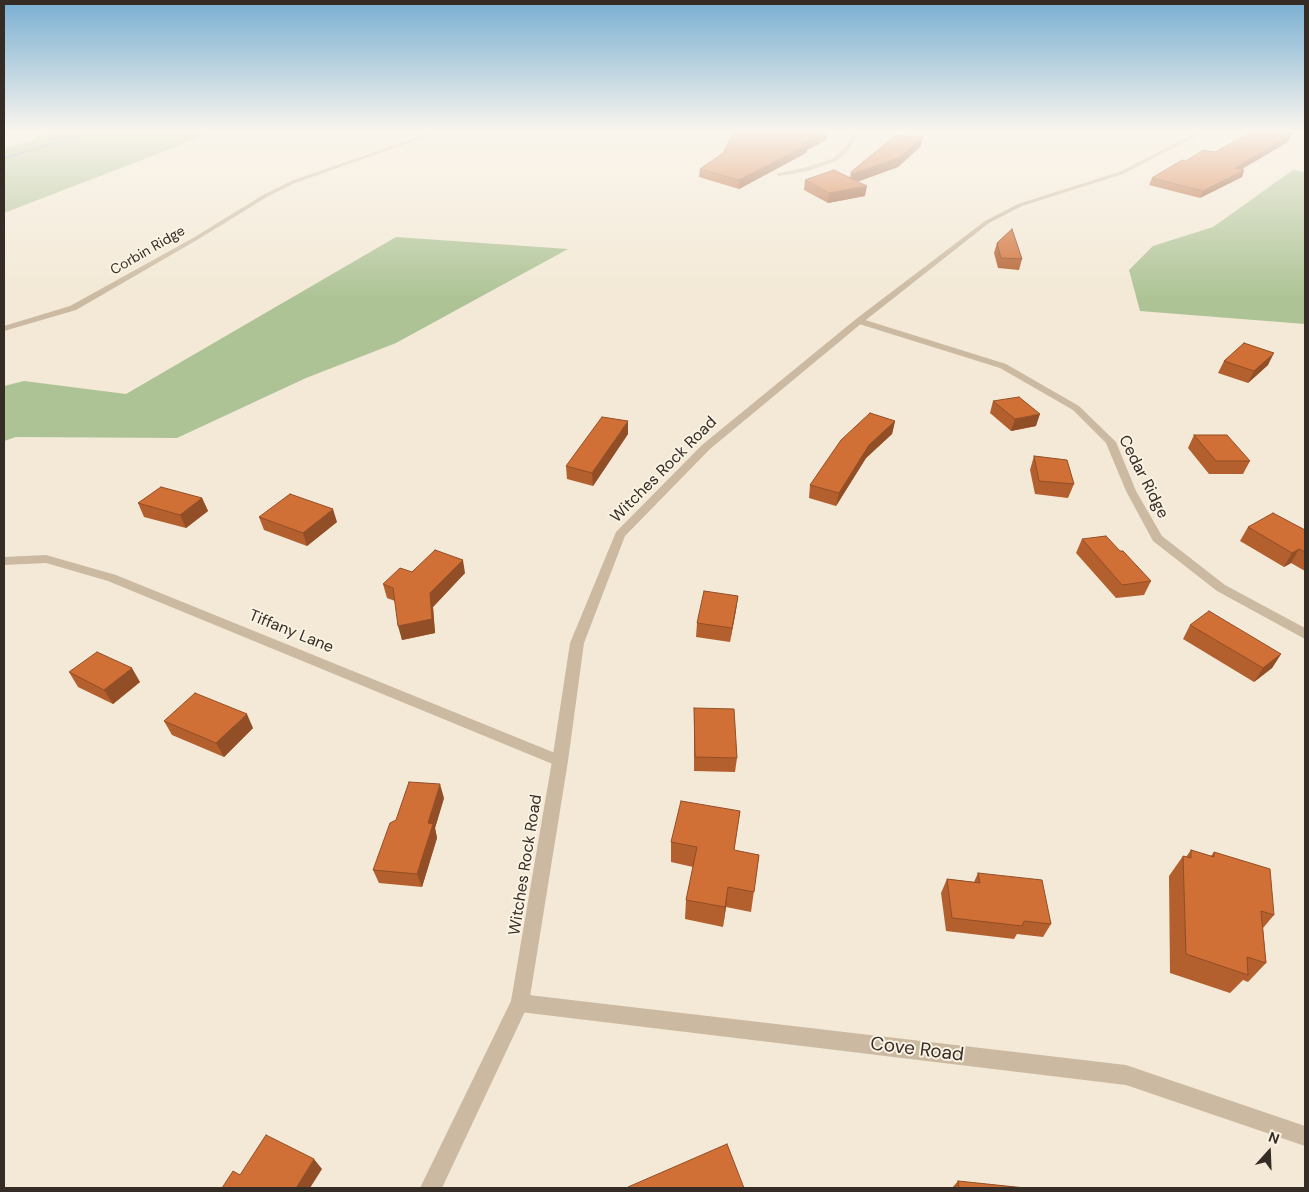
<!DOCTYPE html>
<style>
body{margin:0}
#map{position:relative;width:1309px;height:1192px;overflow:hidden;background:#f3e9d6;font-family:"DM Sans",sans-serif}
canvas{display:block}
.frame{position:absolute;inset:0;border:5px solid #352c25;pointer-events:none}
.north{position:absolute;left:1244px;top:1127px;width:50px;height:50px;-webkit-text-stroke:4px #faf2e2;paint-order:stroke;rotate:20deg;font-size:14px;font-weight:700;line-height:20px;text-align:center;color:#352c25}
.north::after{content:'';display:block;margin:auto;width:18px;height:22px;background:#352c25;clip-path:polygon(50% 0,100% 100%,50% 72%,0 100%)}
</style>
<div id="map">
<canvas width="1309" height="1192"></canvas>
<div class="frame"></div>
<div class="north">N</div>
</div>
<script>
const context = document.querySelector('canvas').getContext('2d');
context.lineJoin = 'round';
function paint(path, color) {
  context.fillStyle = color;
  context.fill(path, 'evenodd');
}
function shape(rows) {
  const path = new Path2D();
  for (const r of rows) {
    path.moveTo(r[0], r[1]);
    for (let i = 2; i < r.length; i += 2) path.lineTo(r[i], r[i + 1]);
  }
  return path;
}
function stroke(path, color, width, dash) {
  context.strokeStyle = color;
  context.lineWidth = width;
  context.lineCap = dash ? 'butt' : 'round';
  context.setLineDash(dash || []);
  context.stroke(path);
}
function label(font, color, halo, rows, align = 'center') {
  context.font = font + ' "DM Sans",sans-serif';
  context.lineWidth = 4;
  context.setLineDash([]);
  context.textBaseline = 'middle';
  context.strokeStyle = halo;
  context.fillStyle = color;
  for (const [text, x, y, turn = 0] of rows) {
    context.save();
    context.translate(x, y);
    context.rotate((+turn || 0) * Math.PI / 180);
    context.textAlign = isNaN(turn) ? turn : align;
    if (halo) context.strokeText(text, 0, 0);
    context.fillText(text, 0, 0);
    context.restore();
  }
}
paint(shape([
 [46,131,217,131,4,213,4,148,32,141],
 [1293,170,1305,172,1305,324,1140,311,1129,270,1153,246,1213,227],
 [396,237,568,249,396,343,306,378,177,438,16,437,4,441,4,386,24,381,126,394]
]), '#adc395');
paint(shape([
 [93,131,99,131,4,159,4,157,93,131]
]), '#73a7b2');
paint(shape([
 [435,131,443,131,295,183,267,197,197,240,76,310,4,331,4,326,70,306,193,238,263,195,291,181,435,131],
 [852,131,858,131,857,137,848,151,836,161,808,171,779,176,776,174,807,167,832,159,844,149,851,137,852,131],
 [856,319,862,319,1006,364,1079,406,1116,442,1136,491,1162,536,1225,585,1305,628,1305,639,1217,591,1153,541,1126,491,1106,443,1073,410,1000,368,856,323,856,319],
 [46,555,116,575,565,757,568,761,565,765,560,767,555,765,108,581,46,563,4,565,4,557,46,555],
 [520,994,1126,1065,1305,1126,1305,1146,1126,1085,520,1012,513,1010,511,1003,513,996,520,994]
]), '#cbbaa1');
paint(shape([
 [1200,131,1207,131,1123,174,1022,206,989,223,862,323,710,449,625,536,584,643,568,761,529,1003,442,1188,420,1188,511,1001,552,761,570,643,616,532,702,445,856,319,985,221,1018,204,1119,172,1200,131]
]), '#cbbaa1');
paint(shape([
 [1254,131,1298,131,1291,135,1288,142,1241,169,1244,170,1242,177,1200,198,1149,185,1152,178,1186,161,1215,152],
 [827,132,826,140,807,150,806,153,739,189,699,177,700,169],
 [921,146,898,167,857,182,865,196,828,203,804,190,805,180,850,178,851,172],
 [997,243,1022,259,1019,270,998,268,994,253],
 [1224,361,1268,365,1248,383,1218,373],
 [993,401,1036,426,1011,431,990,413],
 [895,421,892,434,866,458,836,506,809,498,810,485],
 [628,434,593,486,567,479,566,466],
 [1194,435,1250,461,1243,474,1209,474,1188,448],
 [1034,456,1074,484,1068,498,1035,494,1030,470],
 [202,498,208,511,186,528,144,517,138,503],
 [259,517,337,522,307,546,264,530],
 [1248,527,1305,530,1305,571,1291,563,1284,567,1240,541],
 [1082,539,1120,551,1151,581,1144,595,1116,598,1076,553],
 [412,572,465,573,433,607,435,633,402,640,395,601,387,598,383,584],
 [738,596,736,610,730,642,696,637,697,623],
 [1190,625,1281,654,1272,668,1254,682,1183,639],
 [69,672,140,682,113,704,78,687],
 [694,708,737,758,735,772,694,771],
 [164,721,253,728,224,757,172,735],
 [444,798,435,828,437,838,422,887,379,883,373,870],
 [740,811,734,851,759,855,751,912,726,907,723,927,685,919,686,900,693,867,671,862,671,842],
 [1191,850,1211,856,1214,852,1274,915,1263,928,1266,963,1248,982,1243,980,1230,993,1170,973,1169,876,1183,856,1186,857],
 [978,873,1051,924,1043,937,1017,934,1014,939,946,931,941,893,947,879,974,882],
 [958,1181,1025,1188,952,1188]
]), '#b35f2e');
paint(shape([
 [4,131,11,131,4,135],
 [1290,131,1298,131,1291,135,1288,142,1232,175,1235,168],
 [827,132,826,140,807,150,806,153,739,189,739,180,803,144],
 [923,137,921,146,898,167,851,184,852,174],
 [1244,170,1242,177,1200,198,1203,191],
 [867,186,865,196,828,203,829,193],
 [1274,353,1268,365,1248,383,1254,371],
 [1040,414,1036,426,1011,431,1015,419],
 [628,421,628,434,593,486,592,473],
 [895,421,892,434,866,458,836,506,839,493,869,445],
 [202,498,208,511,186,528,180,515],
 [333,509,337,522,307,546,303,533],
 [1299,549,1291,563,1284,567,1292,553],
 [463,560,465,573,433,607,435,633,402,640,398,626,430,593],
 [738,596,736,610,730,642,732,628],
 [1281,654,1272,668,1254,682,1263,668],
 [132,668,140,682,113,704,104,690],
 [247,714,253,728,224,757,216,743],
 [440,784,444,798,435,828,437,838,422,887,417,874,428,823],
 [728,887,726,907,723,927,725,907],
 [314,1159,322,1169,310,1188,296,1188]
]), '#924e26');
const building = shape([
 [734,131,818,131,827,132,803,144,807,145,739,180,700,169,723,153,734,131],
 [1254,131,1290,131,1285,134,1291,135,1235,168,1244,170,1203,191,1152,178,1182,160,1186,161,1203,150,1215,152,1254,131],
 [896,135,923,137,899,158,852,174,851,172,896,135],
 [834,170,867,186,829,193,805,180,834,170],
 [1012,229,1022,259,1001,258,997,243,1012,229],
 [1244,343,1274,353,1254,371,1224,361,1244,343],
 [1019,397,1040,414,1015,419,993,401,1019,397],
 [870,413,895,421,869,445,839,493,810,485,841,440,870,413],
 [602,417,628,421,592,473,566,466,602,417],
 [1194,435,1227,435,1250,461,1216,461,1194,435],
 [1034,456,1067,460,1074,484,1039,481,1034,456],
 [161,487,202,498,180,515,138,503,161,487],
 [290,494,333,509,303,533,259,517,290,494],
 [1273,513,1305,530,1305,552,1299,549,1292,553,1248,527,1273,513],
 [1106,536,1120,551,1123,551,1151,581,1122,585,1082,539,1106,536],
 [435,550,463,560,430,593,432,619,398,626,393,588,383,584,400,568,412,572,435,550],
 [704,591,738,596,732,628,697,623,704,591],
 [1209,611,1281,654,1263,668,1190,625,1209,611],
 [97,652,132,668,104,690,69,672,97,652],
 [195,693,247,714,216,743,164,721,195,693],
 [694,708,734,709,737,758,695,757,694,708],
 [409,782,440,784,428,823,433,824,417,874,373,870,390,823,396,820,409,782],
 [681,801,740,811,734,850,759,855,754,892,728,887,725,907,686,900,697,847,671,842,681,801],
 [1191,850,1214,857,1214,852,1270,869,1274,915,1261,911,1266,963,1247,957,1248,975,1186,954,1183,856,1191,858,1191,850],
 [978,873,1042,880,1051,924,1024,921,1022,926,952,918,947,879,980,883,978,873],
 [266,1135,314,1159,296,1188,222,1188,233,1171,240,1175,266,1135],
 [727,1144,744,1188,629,1188,628,1187,727,1144],
 [958,1181,1025,1188,959,1188,958,1181]
]);
paint(building, '#d06f36');
stroke(building, '#924e26', 1);
const sky = context.createLinearGradient(0, 0, 0, 298);
sky.addColorStop(0, '#79afd2');
sky.addColorStop(0.44, '#faf5ed');
sky.addColorStop(1, '#faf5ed00');
context.fillStyle = sky;
context.fillRect(0, 0, 1309, 298);
label('14px', '#352c25', '#faf2e2', [
 ["Corbin Ridge",148,251,-30]
]);
label('16px', '#352c25', '#faf2e2', [
 ["Witches Rock Road",664,470,-45],
 ["Cedar Ridge",1143,477,63],
 ["Tiffany Lane",291,632,22],
 ["Witches Rock Road",526,865,-81]
]);
label('19px', '#352c25', '#faf2e2', [
 ["Cove Road",917,1050,7]
]);
</script>
